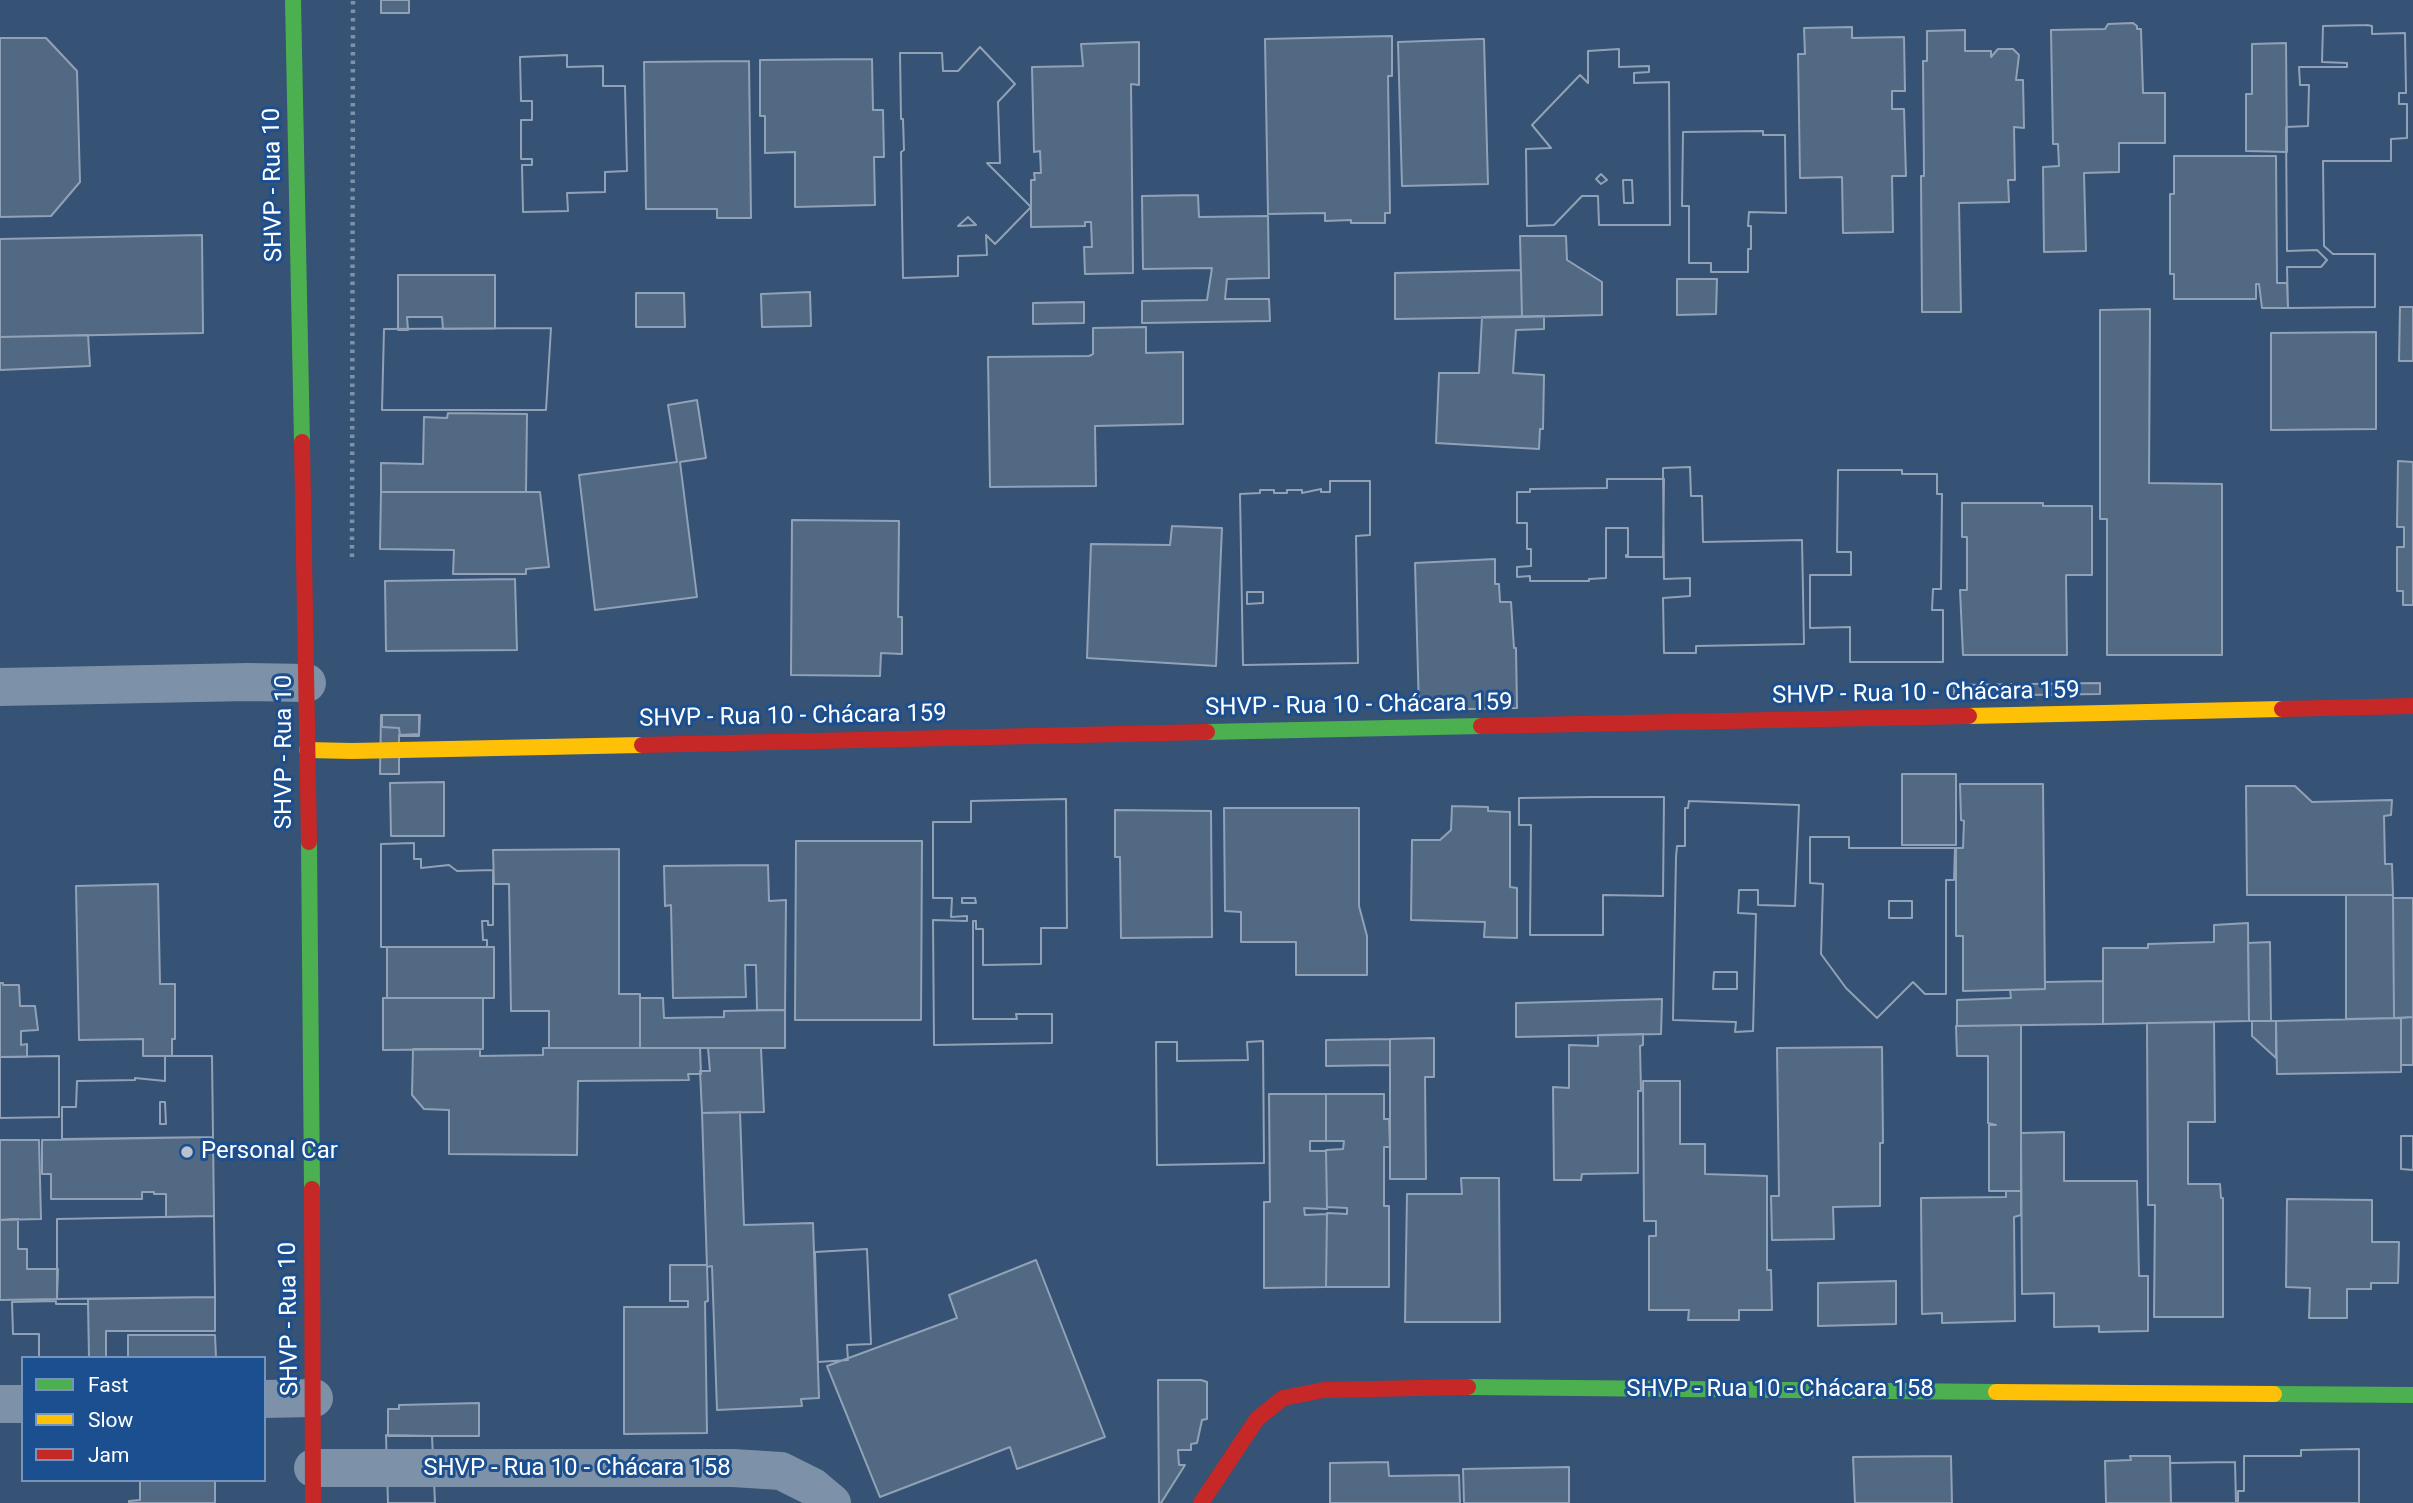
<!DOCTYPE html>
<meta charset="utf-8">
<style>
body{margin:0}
#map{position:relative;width:2413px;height:1503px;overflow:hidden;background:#365274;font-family:Roboto,sans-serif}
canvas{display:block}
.legend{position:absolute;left:21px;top:1356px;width:245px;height:126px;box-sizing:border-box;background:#1b4f8f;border:2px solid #7695bc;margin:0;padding:9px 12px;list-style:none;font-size:21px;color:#fff}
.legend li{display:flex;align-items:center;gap:14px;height:35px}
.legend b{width:35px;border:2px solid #7695bc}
</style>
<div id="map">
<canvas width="2413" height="1503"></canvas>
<ul class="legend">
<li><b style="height:9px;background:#4caf50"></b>Fast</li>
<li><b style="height:9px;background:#ffc107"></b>Slow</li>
<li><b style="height:9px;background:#c62828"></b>Jam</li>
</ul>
</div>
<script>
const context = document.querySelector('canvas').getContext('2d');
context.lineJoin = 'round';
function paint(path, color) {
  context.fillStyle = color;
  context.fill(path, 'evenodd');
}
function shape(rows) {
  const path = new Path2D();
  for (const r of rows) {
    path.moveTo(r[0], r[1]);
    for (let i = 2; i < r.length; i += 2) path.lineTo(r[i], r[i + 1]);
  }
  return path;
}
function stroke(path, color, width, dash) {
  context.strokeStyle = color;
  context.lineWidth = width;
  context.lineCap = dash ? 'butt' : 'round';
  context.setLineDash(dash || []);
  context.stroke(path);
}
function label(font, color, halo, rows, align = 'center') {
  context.font = font + ' Roboto,sans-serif';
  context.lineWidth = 6;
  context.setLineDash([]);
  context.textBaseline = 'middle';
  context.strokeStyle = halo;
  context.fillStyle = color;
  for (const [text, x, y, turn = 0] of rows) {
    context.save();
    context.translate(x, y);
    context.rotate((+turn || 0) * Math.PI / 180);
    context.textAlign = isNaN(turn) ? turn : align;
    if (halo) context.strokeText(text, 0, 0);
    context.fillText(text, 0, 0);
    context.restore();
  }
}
const building = shape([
 [381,0,409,0,409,13,381,13,381,0],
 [2133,23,2137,26,2137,29,2141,29,2143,93,2165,93,2165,143,2119,143,2119,172,2084,173,2086,251,2044,252,2043,167,2059,166,2058,144,2053,144,2051,30,2105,29,2108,24,2133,23],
 [2367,25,2372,26,2372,34,2405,33,2406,93,2399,93,2399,104,2407,104,2407,138,2391,139,2391,161,2323,161,2324,246,2333,254,2375,254,2375,307,2288,308,2287,267,2321,267,2327,260,2317,250,2287,251,2286,127,2308,126,2309,85,2300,85,2299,67,2347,67,2347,63,2322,62,2323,26,2367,25],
 [2367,25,2372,26,2372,34,2405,33,2406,93,2399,93,2399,104,2407,104,2407,138,2391,139,2391,161,2323,161,2324,246,2333,254,2375,254,2375,307,2288,308,2287,267,2321,267,2327,260,2317,250,2287,251,2286,127,2308,126,2309,85,2300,85,2299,67,2347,67,2347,63,2322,62,2323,26,2367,25],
 [1852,27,1852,38,1904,37,1905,91,1892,91,1892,109,1904,109,1906,176,1892,176,1893,232,1843,233,1842,177,1800,178,1798,54,1805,54,1804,28,1852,27],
 [1965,30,1965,51,1991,51,1991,57,1998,49,2013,49,2019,55,2016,80,2023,80,2024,128,2014,127,2015,180,2008,180,2009,202,1959,203,1961,312,1922,312,1921,176,1924,176,1923,61,1927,61,1927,31,1965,30],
 [1392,36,1392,76,1388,76,1390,213,1385,213,1385,223,1351,223,1351,220,1325,221,1325,213,1268,214,1265,39,1392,36],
 [0,38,46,38,77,71,80,182,51,216,0,217,0,38],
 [1480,39,1484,39,1488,184,1402,186,1398,42,1480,39],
 [1139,42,1139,85,1131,84,1133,273,1085,274,1084,247,1092,247,1091,222,1085,222,1085,226,1031,227,1031,180,1035,180,1034,173,1041,173,1040,151,1034,152,1032,67,1083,66,1081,44,1139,42],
 [2286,43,2287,152,2246,151,2246,94,2252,94,2252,44,2286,43],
 [980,47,1015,84,998,102,1000,163,987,163,1031,207,995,244,986,235,987,255,958,256,958,276,903,278,901,152,904,150,903,119,901,119,900,53,942,53,943,71,958,71,980,47],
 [968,217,976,225,958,226,968,217],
 [980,47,1015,84,998,102,1000,163,987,163,1031,207,995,244,986,235,987,255,958,256,958,276,903,278,901,152,904,150,903,119,901,119,900,53,942,53,943,71,958,71,980,47],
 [968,217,976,225,958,226,968,217],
 [1619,49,1619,67,1649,66,1649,72,1634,73,1634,83,1669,82,1670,225,1599,225,1598,196,1582,196,1554,225,1527,226,1526,149,1551,148,1532,125,1580,75,1588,83,1588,51,1619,49],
 [1601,174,1607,180,1601,184,1596,179,1601,174],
 [1623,180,1632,180,1633,203,1624,203,1623,180],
 [1619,49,1619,67,1649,66,1649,72,1634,73,1634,83,1669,82,1670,225,1599,225,1598,196,1582,196,1554,225,1527,226,1526,149,1551,148,1532,125,1580,75,1588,83,1588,51,1619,49],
 [1601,174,1607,180,1601,184,1596,179,1601,174],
 [1623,180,1632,180,1633,203,1624,203,1623,180],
 [567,55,567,67,603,66,603,86,625,86,627,171,605,172,605,192,567,193,568,211,523,212,522,165,532,165,532,159,521,159,521,120,532,120,532,101,521,101,520,57,567,55],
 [567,55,567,67,603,66,603,86,625,86,627,171,605,172,605,192,567,193,568,211,523,212,522,165,532,165,532,159,521,159,521,120,532,120,532,101,521,101,520,57,567,55],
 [872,59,873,110,883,110,884,157,874,157,875,205,795,207,795,152,765,153,765,116,760,116,760,60,872,59],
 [749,61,751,218,717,218,717,209,646,209,644,62,749,61],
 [1763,131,1763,135,1785,135,1786,213,1749,212,1748,226,1751,226,1751,249,1748,249,1748,272,1711,272,1711,263,1689,263,1689,206,1682,206,1683,132,1763,131],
 [1763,131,1763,135,1785,135,1786,213,1749,212,1748,226,1751,226,1751,249,1748,249,1748,272,1711,272,1711,263,1689,263,1689,206,1682,206,1683,132,1763,131],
 [2174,156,2276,156,2277,283,2287,283,2288,308,2262,308,2259,284,2256,284,2256,299,2174,299,2174,274,2170,274,2170,194,2174,194,2174,156],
 [1198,195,1199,217,1268,216,1269,278,1227,279,1225,299,1269,299,1270,321,1142,323,1142,301,1207,300,1212,268,1143,269,1142,196,1198,195],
 [202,235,203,333,0,337,0,239,202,235],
 [1520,236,1566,236,1567,260,1602,282,1602,315,1522,317,1520,236],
 [1521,270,1522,317,1395,319,1395,273,1521,270],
 [398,275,495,275,495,329,443,329,442,317,407,317,408,330,398,330,398,275],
 [1677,279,1717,279,1716,314,1677,315,1677,279],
 [810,292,811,326,762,327,761,294,810,292],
 [636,293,684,293,685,327,636,327,636,293],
 [1084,302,1084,323,1033,324,1033,303,1084,302],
 [2400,307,2413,307,2413,361,2399,361,2400,307],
 [2150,309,2149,483,2222,484,2222,655,2107,655,2107,519,2100,519,2100,310,2150,309],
 [1544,316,1544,329,1516,330,1513,373,1544,375,1543,429,1540,429,1539,449,1436,443,1439,373,1479,373,1482,317,1544,316],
 [1146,327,1146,353,1183,352,1183,424,1095,426,1096,486,990,487,988,357,1089,356,1093,354,1093,328,1146,327],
 [551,328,546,410,382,410,384,329,551,328],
 [551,328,546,410,382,410,384,329,551,328],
 [2376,332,2376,429,2271,430,2271,333,2376,332],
 [88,335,90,366,0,370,0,337,88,335],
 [697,400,706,458,680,462,697,597,595,610,579,475,677,462,668,405,697,400],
 [448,413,527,414,526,492,381,492,381,463,423,464,424,417,447,418,448,413],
 [2398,461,2413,462,2413,605,2403,605,2403,591,2397,591,2397,547,2404,547,2404,527,2397,527,2398,461],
 [1690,467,1691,496,1702,496,1703,542,1802,540,1804,644,1696,646,1696,653,1664,653,1663,598,1690,596,1690,578,1664,579,1663,468,1690,467],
 [1690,467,1691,496,1702,496,1703,542,1802,540,1804,644,1696,646,1696,653,1664,653,1663,598,1690,596,1690,578,1664,579,1663,468,1690,467],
 [1838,470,1902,470,1902,474,1937,474,1937,494,1942,494,1941,589,1933,589,1932,610,1943,610,1943,662,1850,662,1850,627,1810,628,1810,575,1851,575,1851,552,1837,552,1838,470],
 [1838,470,1902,470,1902,474,1937,474,1937,494,1942,494,1941,589,1933,589,1932,610,1943,610,1943,662,1850,662,1850,627,1810,628,1810,575,1851,575,1851,552,1837,552,1838,470],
 [1607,479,1664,479,1663,557,1626,557,1626,555,1628,556,1628,528,1606,528,1606,578,1589,579,1589,581,1530,581,1530,576,1517,577,1517,567,1531,566,1531,549,1527,549,1527,523,1517,523,1517,492,1530,492,1530,489,1607,488,1607,479],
 [1607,479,1664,479,1663,557,1626,557,1626,555,1628,556,1628,528,1606,528,1606,578,1589,579,1589,581,1530,581,1530,576,1517,577,1517,567,1531,566,1531,549,1527,549,1527,523,1517,523,1517,492,1530,492,1530,489,1607,488,1607,479],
 [1330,481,1370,481,1370,535,1356,536,1358,663,1243,665,1240,494,1260,493,1260,490,1274,490,1274,493,1287,493,1287,490,1302,490,1302,493,1321,489,1321,492,1330,492,1330,481],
 [1247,592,1263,592,1263,603,1247,604,1247,592],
 [1330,481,1370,481,1370,535,1356,536,1358,663,1243,665,1240,494,1260,493,1260,490,1274,490,1274,493,1287,493,1287,490,1302,490,1302,493,1321,489,1321,492,1330,492,1330,481],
 [1247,592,1263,592,1263,603,1247,604,1247,592],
 [381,492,540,492,549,567,526,569,526,574,453,574,454,550,380,549,381,492],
 [1962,503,2043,503,2043,506,2092,506,2092,575,2066,575,2067,655,1963,655,1960,590,1967,590,1967,537,1962,537,1962,503],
 [792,520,899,521,898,617,902,617,902,654,881,653,880,676,791,675,792,520],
 [1172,526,1222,528,1216,666,1087,658,1091,544,1170,545,1172,526],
 [1495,559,1495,584,1499,584,1500,602,1511,602,1514,648,1516,648,1517,708,1419,710,1415,563,1495,559],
 [515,579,517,650,386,651,385,581,515,579],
 [2100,683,2100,694,1954,696,1954,685,2100,683],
 [381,715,419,715,419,734,399,735,399,774,380,774,381,715],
 [382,715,420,715,419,736,400,736,399,728,382,727,382,715],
 [382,715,420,715,419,736,400,736,399,728,382,727,382,715],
 [1902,774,1956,774,1956,845,1902,845,1902,774],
 [444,782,444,836,391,836,390,783,444,782],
 [1960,784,2043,784,2045,989,1963,991,1963,936,1956,936,1956,848,1963,848,1964,821,1961,820,1960,784],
 [2246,786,2295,786,2312,802,2392,800,2391,815,2384,816,2385,864,2392,864,2393,895,2247,895,2246,786],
 [1594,797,1664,797,1663,896,1603,895,1603,935,1530,935,1531,825,1519,825,1519,798,1594,797],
 [1594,797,1664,797,1663,896,1603,895,1603,935,1530,935,1531,825,1519,825,1519,798,1594,797],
 [1066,799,1067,928,1041,928,1041,964,983,965,983,929,976,929,976,921,973,921,973,1019,1017,1019,1016,1014,1052,1014,1052,1043,934,1045,933,920,967,921,967,916,951,917,952,898,933,898,933,822,971,822,971,801,1066,799],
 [962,898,975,898,976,903,962,903,962,898],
 [1066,799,1067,928,1041,928,1041,964,983,965,983,929,976,929,976,921,973,921,973,1019,1017,1019,1016,1014,1052,1014,1052,1043,934,1045,933,920,967,921,967,916,951,917,952,898,933,898,933,822,971,822,971,801,1066,799],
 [962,898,975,898,976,903,962,903,962,898],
 [1689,801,1799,805,1795,906,1758,905,1758,890,1739,890,1738,913,1756,914,1753,1031,1735,1032,1736,1022,1673,1020,1676,857,1677,846,1685,846,1685,808,1688,808,1689,801],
 [1714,972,1737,972,1737,989,1713,989,1714,972],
 [1689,801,1799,805,1795,906,1758,905,1758,890,1739,890,1738,913,1756,914,1753,1031,1735,1032,1736,1022,1673,1020,1676,857,1677,846,1685,846,1685,808,1688,808,1689,801],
 [1714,972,1737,972,1737,989,1713,989,1714,972],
 [1452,806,1488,807,1488,811,1510,812,1510,887,1517,888,1517,938,1484,937,1485,922,1411,920,1412,840,1440,840,1451,830,1452,806],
 [1224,808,1359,808,1359,906,1367,936,1367,975,1296,975,1296,942,1241,942,1241,912,1225,911,1224,808],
 [1115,810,1211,811,1212,937,1121,938,1120,857,1115,857,1115,810],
 [1810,837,1849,837,1849,848,1955,848,1954,880,1946,880,1946,994,1925,994,1913,982,1877,1018,1846,988,1821,954,1823,884,1810,883,1810,837],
 [1889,901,1912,901,1912,918,1889,918,1889,901],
 [1810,837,1849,837,1849,848,1955,848,1954,880,1946,880,1946,994,1925,994,1913,982,1877,1018,1846,988,1821,954,1823,884,1810,883,1810,837],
 [1889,901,1912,901,1912,918,1889,918,1889,901],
 [796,841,922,841,921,1020,795,1020,796,841],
 [414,843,414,859,421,859,421,868,449,865,457,871,493,870,493,925,488,925,488,921,482,921,483,940,487,940,487,947,381,947,381,844,414,843],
 [414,843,414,859,421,859,421,868,449,865,457,871,493,870,493,925,488,925,488,921,482,921,483,940,487,940,487,947,381,947,381,844,414,843],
 [619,849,619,994,640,994,640,1048,549,1048,549,1011,511,1011,509,884,494,884,493,850,619,849],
 [768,865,769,901,786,900,785,1010,757,1010,756,965,745,965,746,997,673,998,671,905,665,906,664,866,768,865],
 [158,884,160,984,175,984,175,1039,172,1039,172,1056,143,1056,143,1039,79,1040,76,886,158,884],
 [2346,895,2393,895,2394,1018,2346,1019,2346,895],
 [2393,898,2413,898,2413,1017,2394,1018,2393,898],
 [2248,923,2249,1021,2103,1024,2103,948,2148,948,2148,944,2214,942,2214,925,2248,923],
 [2270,942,2271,1021,2249,1021,2248,943,2270,942],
 [387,947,494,947,494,998,387,998,387,947],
 [2103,981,2103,1024,1957,1026,1957,1000,2011,998,2010,990,2045,989,2045,982,2103,981],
 [0,983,3,983,3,985,19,985,20,1006,35,1006,38,1030,21,1031,21,1045,27,1044,27,1057,0,1057,0,983],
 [383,998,483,998,483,1049,383,1050,383,998],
 [640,998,663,998,664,1018,724,1017,724,1011,785,1010,785,1048,640,1048,640,998],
 [1662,999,1661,1034,1516,1037,1516,1003,1662,999],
 [2413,1017,2413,1065,2401,1065,2401,1018,2413,1017],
 [2401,1018,2401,1072,2277,1074,2276,1021,2401,1018],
 [2252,1021,2276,1021,2276,1058,2252,1036,2252,1021],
 [2214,1022,2215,1122,2188,1122,2188,1184,2220,1184,2221,1198,2223,1198,2223,1317,2154,1317,2155,1205,2148,1205,2147,1023,2214,1022],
 [2021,1025,2021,1191,1989,1191,1989,1125,1996,1125,1988,1123,1988,1056,1957,1056,1956,1026,2021,1025],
 [1643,1034,1643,1045,1640,1046,1641,1091,1638,1091,1638,1173,1582,1174,1581,1180,1554,1180,1553,1087,1569,1088,1569,1045,1598,1046,1598,1035,1643,1034],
 [1434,1038,1434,1077,1425,1077,1426,1179,1390,1179,1390,1039,1434,1038],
 [1390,1039,1390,1065,1326,1066,1326,1040,1390,1039],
 [1263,1041,1264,1163,1157,1165,1156,1042,1177,1042,1177,1061,1248,1060,1247,1042,1263,1041],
 [1263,1041,1264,1163,1157,1165,1156,1042,1177,1042,1177,1061,1248,1060,1247,1042,1263,1041],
 [1882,1047,1883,1143,1880,1143,1880,1206,1833,1207,1834,1239,1772,1240,1771,1196,1779,1196,1777,1048,1882,1047],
 [543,1048,700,1048,701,1074,688,1074,689,1080,578,1081,577,1155,449,1154,449,1110,424,1109,412,1095,413,1049,480,1049,480,1056,543,1055,543,1048],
 [708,1048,761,1048,764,1112,702,1113,700,1071,710,1071,708,1048],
 [59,1056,59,1117,0,1118,0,1057,59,1056],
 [59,1056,59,1117,0,1118,0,1057,59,1056],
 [165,1056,212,1056,213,1137,62,1139,62,1107,76,1107,77,1081,135,1080,135,1078,165,1081,165,1056],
 [160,1102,165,1102,166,1124,160,1124,160,1102],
 [165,1056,212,1056,213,1137,62,1139,62,1107,76,1107,77,1081,135,1080,135,1078,165,1081,165,1056],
 [160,1102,165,1102,166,1124,160,1124,160,1102],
 [1643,1081,1680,1081,1680,1144,1705,1144,1705,1174,1767,1176,1767,1270,1771,1270,1772,1310,1739,1310,1739,1320,1688,1320,1689,1310,1649,1310,1649,1236,1656,1236,1656,1221,1644,1221,1643,1081],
 [1269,1094,1326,1094,1326,1141,1310,1141,1310,1151,1326,1151,1327,1209,1304,1208,1305,1215,1327,1214,1326,1287,1264,1288,1264,1202,1270,1202,1269,1094],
 [1326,1094,1384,1094,1384,1119,1389,1119,1390,1147,1384,1147,1384,1206,1389,1206,1389,1287,1326,1287,1327,1213,1347,1214,1347,1208,1327,1207,1326,1150,1343,1149,1344,1141,1326,1141,1326,1094],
 [740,1112,744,1225,813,1223,819,1398,801,1399,802,1406,717,1410,712,1266,707,1267,702,1113,740,1112],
 [2064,1132,2064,1181,2137,1181,2139,1276,2148,1276,2148,1331,2099,1332,2099,1326,2054,1327,2054,1293,2022,1294,2021,1133,2064,1132],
 [2401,1136,2413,1136,2413,1170,2401,1169,2401,1136],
 [2401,1136,2413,1136,2413,1170,2401,1169,2401,1136],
 [213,1137,214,1216,166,1217,166,1194,154,1194,154,1192,142,1192,142,1199,51,1199,51,1174,42,1174,42,1140,213,1137],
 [0,1140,39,1140,41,1219,0,1220,0,1140],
 [1461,1178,1499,1178,1500,1322,1405,1322,1407,1194,1462,1194,1461,1178],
 [2006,1191,2021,1191,2021,1215,2014,1217,2015,1321,1942,1323,1942,1313,1922,1314,1921,1198,2006,1197,2006,1191],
 [2287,1199,2372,1200,2372,1242,2399,1242,2398,1283,2371,1283,2371,1289,2347,1289,2347,1318,2309,1318,2310,1288,2286,1287,2287,1199],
 [214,1216,215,1297,57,1299,57,1219,214,1216],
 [214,1216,215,1297,57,1299,57,1219,214,1216],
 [18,1219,18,1249,27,1249,27,1269,58,1269,57,1299,0,1300,0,1220,18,1219],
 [867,1249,871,1344,847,1345,848,1360,818,1362,815,1252,867,1249],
 [867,1249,871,1344,847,1345,848,1360,818,1362,815,1252,867,1249],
 [1036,1260,1105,1437,1017,1469,1010,1447,880,1497,827,1366,957,1318,949,1295,1036,1260],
 [670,1265,707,1265,708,1301,705,1302,707,1433,624,1434,624,1307,688,1307,688,1301,670,1301,670,1265],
 [1896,1281,1896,1324,1818,1326,1818,1283,1896,1281],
 [215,1297,215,1331,106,1331,106,1357,89,1357,88,1299,215,1297],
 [56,1301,56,1304,88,1304,89,1358,39,1358,39,1334,13,1334,12,1302,56,1301],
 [56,1301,56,1304,88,1304,89,1358,39,1358,39,1334,13,1334,12,1302,56,1301],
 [128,1335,215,1335,216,1358,128,1358,128,1335],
 [1158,1380,1201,1380,1207,1382,1207,1419,1202,1420,1197,1443,1191,1444,1191,1450,1178,1450,1179,1465,1185,1465,1161,1503,1159,1503,1158,1380],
 [479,1403,479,1436,388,1436,388,1409,399,1409,399,1405,479,1403],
 [386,1435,432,1436,435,1503,388,1503,386,1435],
 [386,1435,432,1436,435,1503,388,1503,386,1435],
 [2359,1449,2359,1503,2238,1503,2238,1491,2244,1491,2244,1456,2301,1456,2301,1450,2359,1449],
 [2359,1449,2359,1503,2238,1503,2238,1491,2244,1491,2244,1456,2301,1456,2301,1450,2359,1449],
 [1951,1456,1952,1503,1855,1503,1853,1457,1951,1456],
 [2130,1456,2170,1456,2171,1503,2106,1503,2105,1461,2131,1460,2130,1456],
 [1388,1462,1389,1476,1459,1475,1460,1503,1330,1503,1330,1463,1388,1462],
 [2235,1462,2236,1503,2171,1503,2170,1463,2235,1462],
 [2235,1462,2236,1503,2171,1503,2170,1463,2235,1462],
 [1569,1467,1569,1503,1464,1503,1463,1469,1569,1467],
 [140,1480,215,1480,215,1503,129,1503,129,1501,140,1500,140,1480]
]);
paint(building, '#526984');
stroke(building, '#92a2b6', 2);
stroke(shape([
 [352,557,353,0]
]), '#7d92a8', 4.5, [3.5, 5]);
stroke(shape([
 [0,687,248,682,307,683],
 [264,1399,314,1398],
 [0,1404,23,1404],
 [313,1468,733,1468,781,1471,813,1487,832,1503]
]), '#7d92a8', 38);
stroke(shape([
 [293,0,302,442],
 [1207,732,1481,726],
 [309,842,312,1189],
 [1468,1387,1996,1392],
 [2274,1394,2413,1395]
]), '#4caf50', 16);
stroke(shape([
 [1969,716,2282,709],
 [307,750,352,751,642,745],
 [1996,1392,2274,1394]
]), '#ffc107', 16);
stroke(shape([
 [302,442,309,842],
 [2282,709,2413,706],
 [1481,726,1969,716],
 [642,745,1207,732],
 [312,1189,313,1503],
 [1201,1503,1257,1419,1283,1398,1324,1390,1468,1387]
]), '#c62828', 16);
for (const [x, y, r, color] of [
 [187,1152,7,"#b9c2ce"]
]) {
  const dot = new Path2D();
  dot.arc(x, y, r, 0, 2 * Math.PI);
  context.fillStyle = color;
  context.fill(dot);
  stroke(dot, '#1b4f8f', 2.5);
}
label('24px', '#fff', '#1b4f8f', [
 ["SHVP - Rua 10",274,185,-91],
 ["SHVP - Rua 10 - Chácara 159",1926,694,-1],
 ["SHVP - Rua 10 - Chácara 159",1359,706,-1],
 ["SHVP - Rua 10 - Chácara 159",793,717,-1],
 ["SHVP - Rua 10",285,752,-90],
 ["SHVP - Rua 10",290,1319,-91],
 ["SHVP - Rua 10 - Chácara 158",1780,1390],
 ["SHVP - Rua 10 - Chácara 158",577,1469]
]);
label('24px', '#fff', '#1b4f8f', [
 ["Personal Car",201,1152]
], 'left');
</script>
